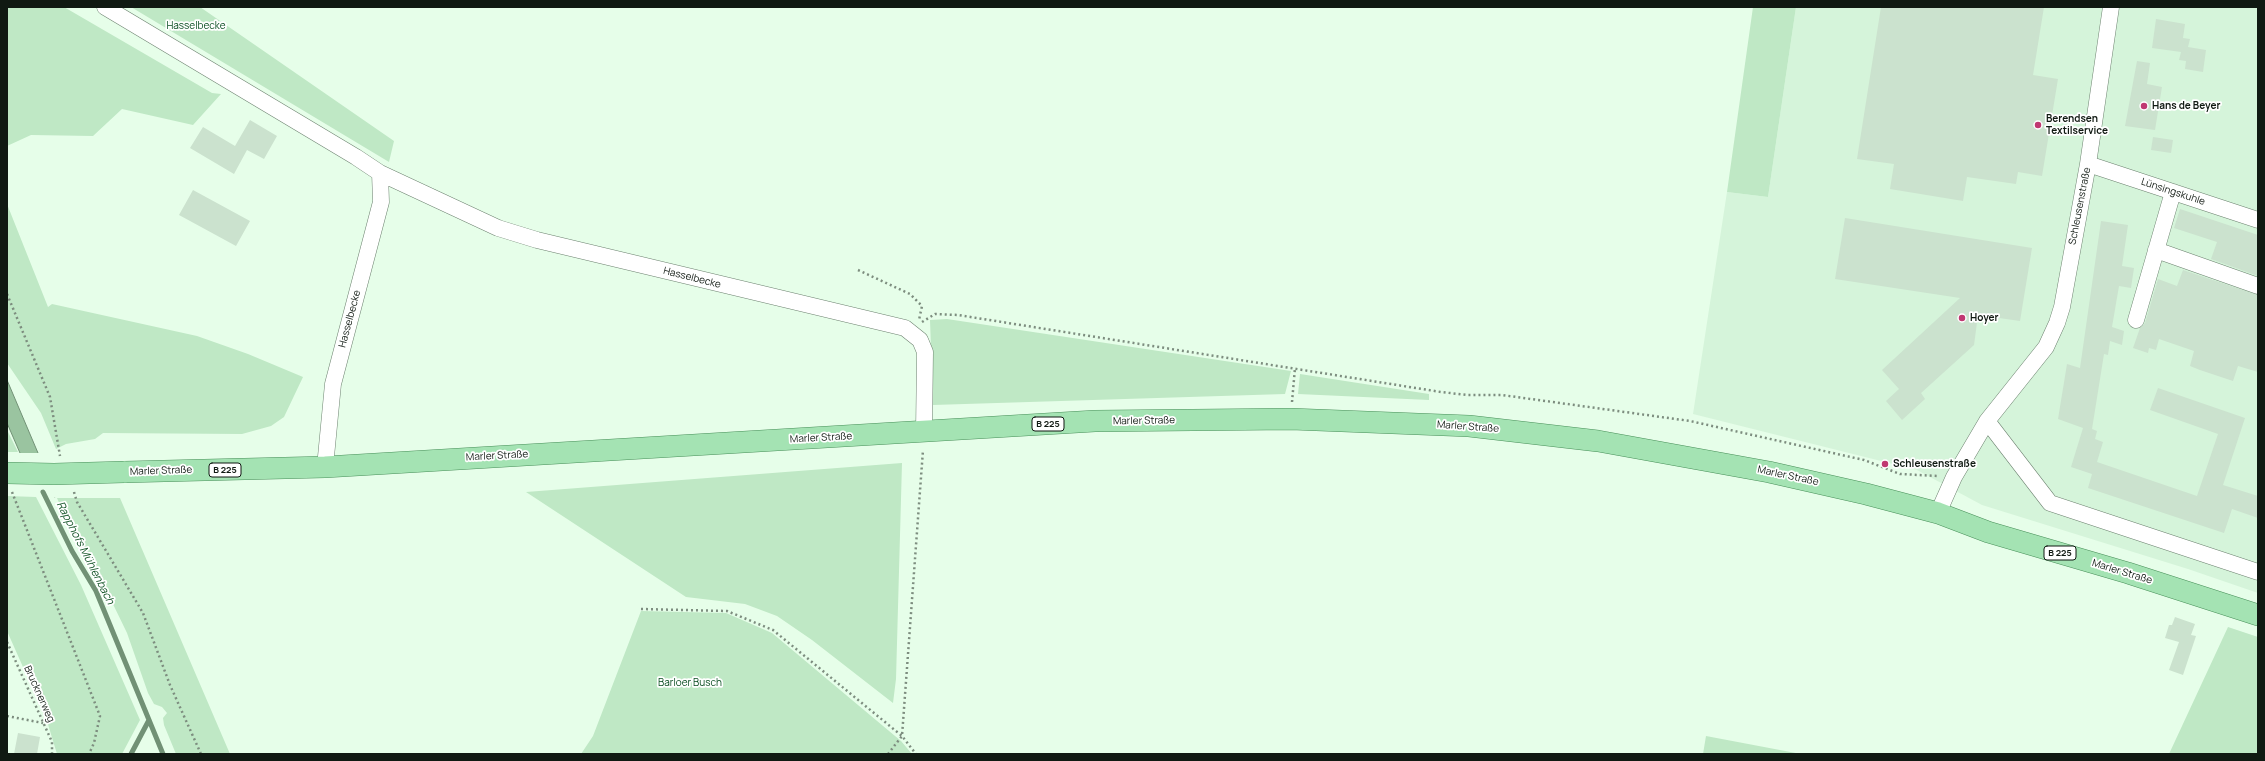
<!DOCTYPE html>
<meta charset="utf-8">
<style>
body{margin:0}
#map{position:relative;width:2265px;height:761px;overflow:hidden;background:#e6fee9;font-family:Manrope,sans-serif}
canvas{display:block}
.frame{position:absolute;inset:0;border:8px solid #101912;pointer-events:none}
</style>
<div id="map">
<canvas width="2265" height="761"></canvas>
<div class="frame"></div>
</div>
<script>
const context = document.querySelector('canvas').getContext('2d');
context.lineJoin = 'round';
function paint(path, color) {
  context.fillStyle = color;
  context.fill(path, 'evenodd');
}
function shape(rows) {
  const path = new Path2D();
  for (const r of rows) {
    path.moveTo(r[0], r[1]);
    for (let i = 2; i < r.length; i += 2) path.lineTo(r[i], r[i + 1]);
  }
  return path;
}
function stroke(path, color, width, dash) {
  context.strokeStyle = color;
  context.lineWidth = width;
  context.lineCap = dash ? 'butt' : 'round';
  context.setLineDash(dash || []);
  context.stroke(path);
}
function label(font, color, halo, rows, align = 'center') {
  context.font = font + ' Manrope,sans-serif';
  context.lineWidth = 3.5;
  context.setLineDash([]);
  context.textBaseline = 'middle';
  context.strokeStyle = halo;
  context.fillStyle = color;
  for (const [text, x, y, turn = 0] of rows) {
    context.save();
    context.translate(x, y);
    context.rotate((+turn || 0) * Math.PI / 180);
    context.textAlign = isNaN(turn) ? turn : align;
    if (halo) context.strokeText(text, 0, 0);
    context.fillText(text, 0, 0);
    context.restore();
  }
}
paint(shape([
 [1796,7,2258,7,2258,593,2188,569,1982,505,1917,470,1693,414,1727,192,1768,197]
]), '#d5f4da');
paint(shape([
 [7,7,64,7,212,93,221,94,193,125,122,109,93,136,31,135,7,146],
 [131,7,200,7,394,141,389,162],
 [1753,7,1796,7,1768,197,1727,192],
 [7,204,48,307,52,304,197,336,248,354,303,377,284,417,271,426,242,434,103,433,95,439,66,444,56,449,41,413,7,363],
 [947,319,1291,371,1285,394,933,405,930,320],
 [1300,374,1429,394,1429,400,1298,394],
 [7,430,18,452,7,452],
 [902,463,896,679,893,703,812,640,777,616,745,604,686,597,526,492],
 [7,496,36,497,81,585,140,720,122,754,57,754,47,721,7,631],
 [57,498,120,498,230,754,176,754,164,725,163,718,167,713,162,707,154,704,148,693,127,633,111,600,74,537],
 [641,611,726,613,772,633,901,741,912,754,581,754,593,736],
 [2228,627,2258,637,2258,754,2169,754],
 [1706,736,1801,754,1703,754]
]), '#bfe8c5');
const water = shape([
 [7,380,38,453,55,498,20,453,7,423,7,380]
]);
paint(water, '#9ac4a0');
stroke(water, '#719175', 1);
paint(shape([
 [18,453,41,453,57,498,34,496]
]), '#e6fee9');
stroke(shape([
 [43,492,72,551,96,591,163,754],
 [131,754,149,720]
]), '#719175', 5);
paint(shape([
 [1881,7,2044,7,2033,75,2058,79,2042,176,2018,172,2016,184,1967,177,1963,201,1890,189,1894,164,1857,159],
 [2156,19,2185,24,2183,38,2190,39,2188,47,2206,50,2203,72,2185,69,2186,61,2179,60,2181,52,2152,48],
 [2137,61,2150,63,2147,84,2162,87,2155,130,2125,126],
 [250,120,277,136,264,159,247,150,234,174,190,148,203,127,235,146],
 [2153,137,2173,140,2171,153,2151,150],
 [193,190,250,221,236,246,179,215],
 [2180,209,2258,235,2258,276,2211,259,2217,242,2174,228],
 [1845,218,2032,248,2020,321,1978,315,1974,345,1921,393,1925,399,1902,420,1886,401,1899,389,1882,370,1960,298,1835,279],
 [2101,221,2128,225,2122,266,2134,268,2131,288,2119,286,2112,327,2124,331,2122,345,2110,341,2108,355,2104,354,2092,429,2097,431,2095,439,2103,442,2097,462,2197,496,2218,434,2150,410,2158,388,2245,418,2223,485,2258,496,2258,518,2232,509,2224,533,2088,488,2092,474,2071,467,2083,428,2058,419,2067,364,2080,368],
 [2183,270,2258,295,2258,372,2238,366,2233,381,2200,370,2190,366,2194,351,2159,339,2156,350,2149,348,2148,353,2133,348,2140,328,2145,323,2158,279,2177,286],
 [2175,617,2195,624,2191,635,2196,636,2183,675,2169,670,2179,642,2165,638,2169,625,2172,625],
 [18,733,40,737,37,754,14,754]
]), '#cbe2ce');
const minor = shape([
 [105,7,356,157,380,173,498,228,537,240,905,328,920,340,925,352,924,431],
 [2088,164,2258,220],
 [2156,250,2258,286],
 [2136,320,2173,192],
 [1987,421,2050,503,2258,572],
 [325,467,333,384,381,202,380,173],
 [1938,513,1954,477,1987,421,2046,347,2057,323,2062,307,2088,164,2111,7]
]);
const major = shape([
 [124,472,325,467,1095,421,1291,419,1469,426,1598,441,1769,472,1866,494,1938,513,1988,532,2128,573,2258,615]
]);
stroke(minor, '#6d8270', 17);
stroke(major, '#49905a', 22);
stroke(shape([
 [858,270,910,294,922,306,919,320],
 [7,294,50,397,60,456],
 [922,322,935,314,958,315,1441,392,1467,395,1502,395,1690,421,1864,460,1900,474,1938,476],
 [1292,402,1295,368],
 [12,492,100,716,94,743,89,754],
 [74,492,77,502,143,613,170,685,201,754],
 [641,609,727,611,773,630,902,736,916,754],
 [7,642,52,742,52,754],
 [7,716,43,723],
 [888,754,902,736,923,450]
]), '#7d8d7f', 2.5, [2, 3]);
stroke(minor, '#fff', 16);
stroke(major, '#a4e3b3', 21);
const majorBridge = shape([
 [7,473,54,474,124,472]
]);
stroke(majorBridge, '#49905a', 22, []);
stroke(majorBridge, '#a4e3b3', 21);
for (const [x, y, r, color] of [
 [2144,106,4,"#c03771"],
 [2038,125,4,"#c03771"],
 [1962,318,4,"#c03771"],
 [1885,464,4,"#c03771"]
]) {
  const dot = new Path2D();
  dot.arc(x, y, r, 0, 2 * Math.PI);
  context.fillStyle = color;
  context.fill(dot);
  stroke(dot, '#fff', 1.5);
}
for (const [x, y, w] of [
 [1048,424,32],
 [225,470,32],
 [2060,553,32]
]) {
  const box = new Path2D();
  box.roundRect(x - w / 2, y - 7, w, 14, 3);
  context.fillStyle = '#fff';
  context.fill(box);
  stroke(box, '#101912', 1);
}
label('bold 9px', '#101912', null, [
 ["B 225",1048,424],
 ["B 225",225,470],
 ["B 225",2060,553]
]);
label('10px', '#064b1e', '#fff', [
 ["Hasselbecke",196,26],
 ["Barloer Busch",690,683]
]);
label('bold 10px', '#101912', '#fff', [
 ["Hans de Beyer",2152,106],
 ["Berendsen",2046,119],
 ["Textilservice",2046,131],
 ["Hoyer",1970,318],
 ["Schleusenstraße",1893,464]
], 'left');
label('10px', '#101912', '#fff', [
 ["Lünsingskuhle",2173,192,18],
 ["Schleusenstraße",2080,206,-79],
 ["Hasselbecke",692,278,14],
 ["Hasselbecke",350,319,-75],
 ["Marler Straße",1144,421,-1],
 ["Marler Straße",1468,427,4],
 ["Marler Straße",821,438,-3],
 ["Marler Straße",497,456,-3],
 ["Marler Straße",161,471,-2],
 ["Marler Straße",1788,476,12],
 ["Marler Straße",2122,572,17],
 ["Brucknerweg",39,694,66]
]);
label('italic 11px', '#165629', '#fff', [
 ["Rapphofs Mühlenbach",85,553,63]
]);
</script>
